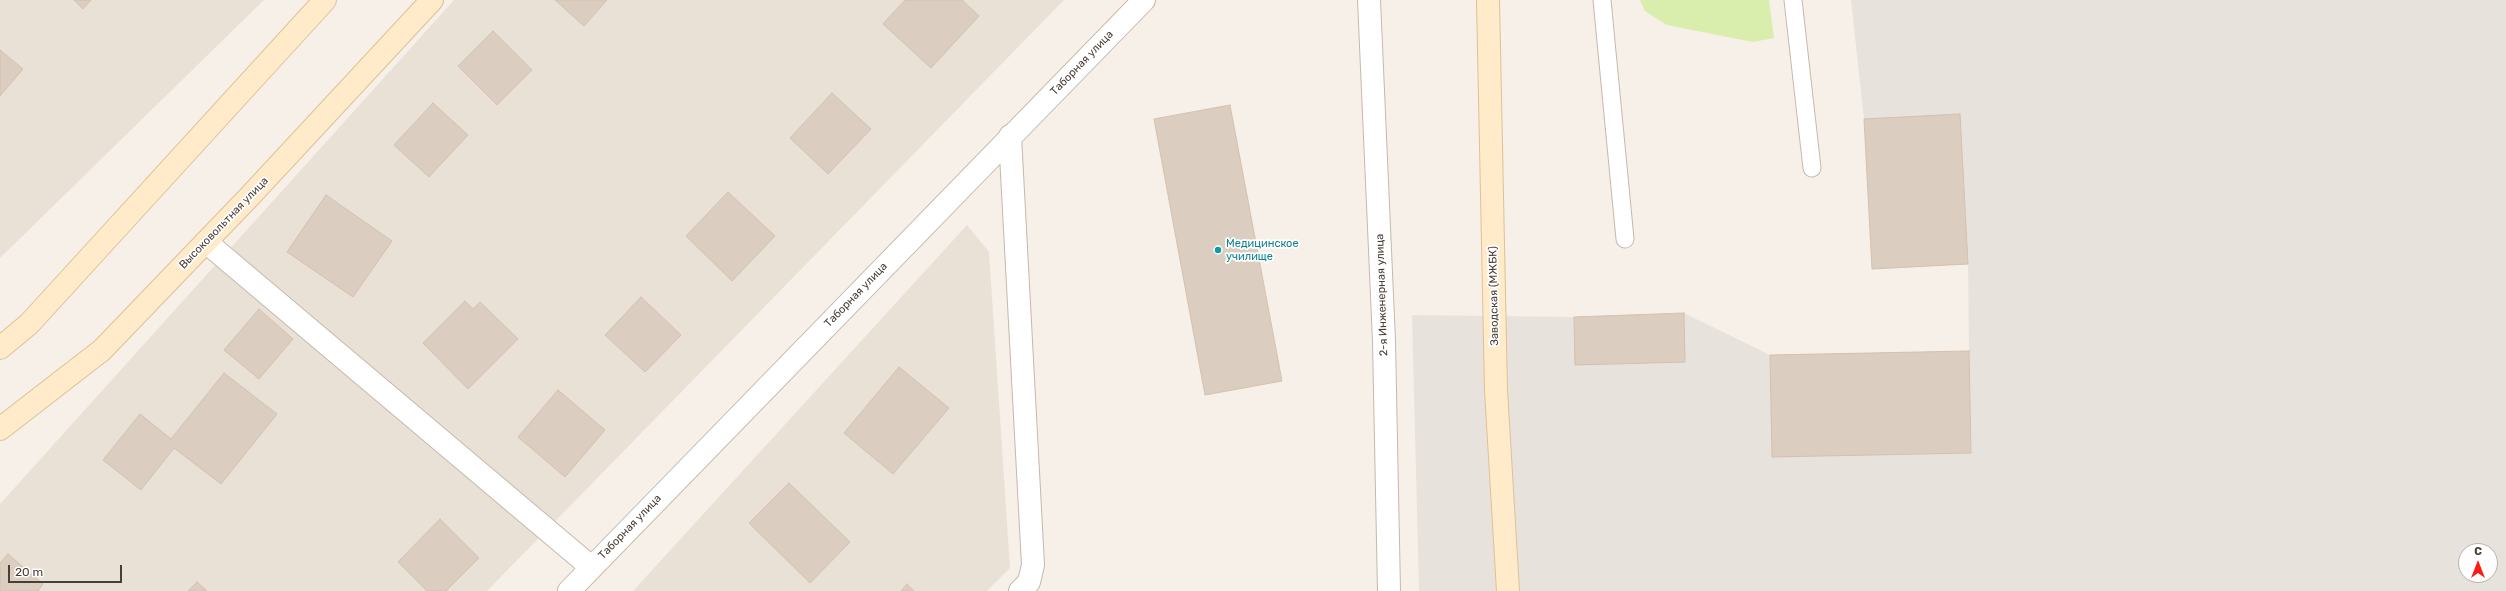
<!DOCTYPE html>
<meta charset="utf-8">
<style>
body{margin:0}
#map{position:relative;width:2506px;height:591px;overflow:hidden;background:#f6f0e8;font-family:Rubik,sans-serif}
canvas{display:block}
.north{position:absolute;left:2458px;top:543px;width:40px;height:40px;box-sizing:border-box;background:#fff;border:1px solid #b7b2af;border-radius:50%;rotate:0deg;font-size:11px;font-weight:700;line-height:16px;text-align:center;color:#4a3f36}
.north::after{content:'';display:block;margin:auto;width:14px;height:18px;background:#ff1a16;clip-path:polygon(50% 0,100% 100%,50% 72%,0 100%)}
.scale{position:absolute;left:8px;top:565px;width:114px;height:18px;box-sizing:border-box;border:2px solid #4a3f36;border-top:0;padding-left:5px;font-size:12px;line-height:14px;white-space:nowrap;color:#4a3f36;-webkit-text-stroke:3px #fff;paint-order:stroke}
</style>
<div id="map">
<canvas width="2506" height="591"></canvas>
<div class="north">С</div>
<div class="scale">20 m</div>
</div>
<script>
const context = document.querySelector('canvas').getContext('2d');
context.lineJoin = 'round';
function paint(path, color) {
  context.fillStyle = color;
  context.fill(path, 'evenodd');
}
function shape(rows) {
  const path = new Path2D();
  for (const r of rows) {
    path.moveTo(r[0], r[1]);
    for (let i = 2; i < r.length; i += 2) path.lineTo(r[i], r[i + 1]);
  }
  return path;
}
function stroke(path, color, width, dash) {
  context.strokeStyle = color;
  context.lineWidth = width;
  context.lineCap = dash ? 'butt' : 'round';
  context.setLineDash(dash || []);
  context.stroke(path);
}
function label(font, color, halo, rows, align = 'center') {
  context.font = font + ' Rubik,sans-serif';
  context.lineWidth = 3.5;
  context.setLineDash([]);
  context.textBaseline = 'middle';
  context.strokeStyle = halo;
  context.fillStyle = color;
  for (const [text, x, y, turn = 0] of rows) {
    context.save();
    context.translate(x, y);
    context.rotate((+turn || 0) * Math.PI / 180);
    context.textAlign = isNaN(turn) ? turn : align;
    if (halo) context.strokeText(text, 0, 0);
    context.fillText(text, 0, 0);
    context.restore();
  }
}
paint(shape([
 [0,0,264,0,0,258],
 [454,0,1064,0,487,591,0,591,0,504],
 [967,225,989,252,1010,568,987,591,633,591]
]), '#eae1d6');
paint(shape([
 [1851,0,2506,0,2506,591,1419,591,1412,315,1574,317,1684,313,1770,355,1969,351,1968,264,1872,269,1864,119],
 [2466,551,2490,551,2490,575,2466,575]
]), '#e8e2dd');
paint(shape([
 [1640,0,1769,0,1774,38,1753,42,1667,25,1645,11]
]), '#d9edad');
const building = shape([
 [74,0,91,0,83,9,74,0],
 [555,0,607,0,584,26,555,0],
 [905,0,962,0,979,16,931,68,883,24,905,0],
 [493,31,532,70,497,105,458,66,493,31],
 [0,50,23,69,0,96,0,50],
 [832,93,871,129,828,174,790,138,832,93],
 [433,103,468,135,429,177,394,145,433,103],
 [1230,105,1282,381,1205,395,1154,119,1230,105],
 [1960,114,1968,264,1872,269,1864,119,1960,114],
 [728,192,775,236,732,281,686,236,728,192],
 [326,195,392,241,353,297,287,252,326,195],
 [641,297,681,335,645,372,605,335,641,297],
 [465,301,473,309,480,302,518,339,468,389,423,343,465,301],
 [259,309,293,339,259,379,224,350,259,309],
 [1684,313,1685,362,1575,365,1574,317,1684,313],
 [1969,351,1971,453,1772,457,1770,355,1969,351],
 [899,367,949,408,893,474,844,433,899,367],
 [224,373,277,414,221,484,174,448,141,490,103,460,140,414,171,439,224,373],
 [558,390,605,430,565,477,518,437,558,390],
 [789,483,850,542,810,583,749,523,789,483],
 [440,519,479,558,446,591,427,591,398,562,440,519],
 [8,554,43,584,38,591,0,591,0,563,8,554],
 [197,582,207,591,188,591,197,582],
 [907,584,914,591,901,591,907,584]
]);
paint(building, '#dbcdbf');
stroke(building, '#d4c1af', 1);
const lane = shape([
 [1602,0,1625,239],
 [1793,0,1812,168]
]);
const street = shape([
 [1369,0,1384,341,1389,591],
 [1010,136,1033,565,1029,582,1020,591],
 [206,242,591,567],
 [569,591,1144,0]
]);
const secondary = shape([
 [1488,0,1496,390,1508,591],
 [0,348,29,324,325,0],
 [0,429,102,350,250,196,432,0]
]);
stroke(lane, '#c5b9ad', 19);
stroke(street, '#c5b9ad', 24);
stroke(secondary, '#ddc196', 24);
stroke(lane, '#fff', 17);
stroke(street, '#fff', 22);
stroke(secondary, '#ffebc9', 22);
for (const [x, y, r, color] of [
 [1218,250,4,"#0f9aa8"]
]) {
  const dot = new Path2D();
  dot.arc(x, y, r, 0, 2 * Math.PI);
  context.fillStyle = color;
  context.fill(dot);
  stroke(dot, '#fff', 1.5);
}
label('11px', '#4a3f36', '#fff', [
 ["Таборная улица",1082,63,-46],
 ["Высоковольтная улица",224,223,-46],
 ["Таборная улица",856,295,-46],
 ["2-я Инженерная улица",1382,295,-92],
 ["Заводская (МЖБК)",1494,296,-91],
 ["Таборная улица",630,527,-46]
]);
label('11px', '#0d838f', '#fff', [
 ["Медицинское",1226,244],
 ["училище",1226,257]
], 'left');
</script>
